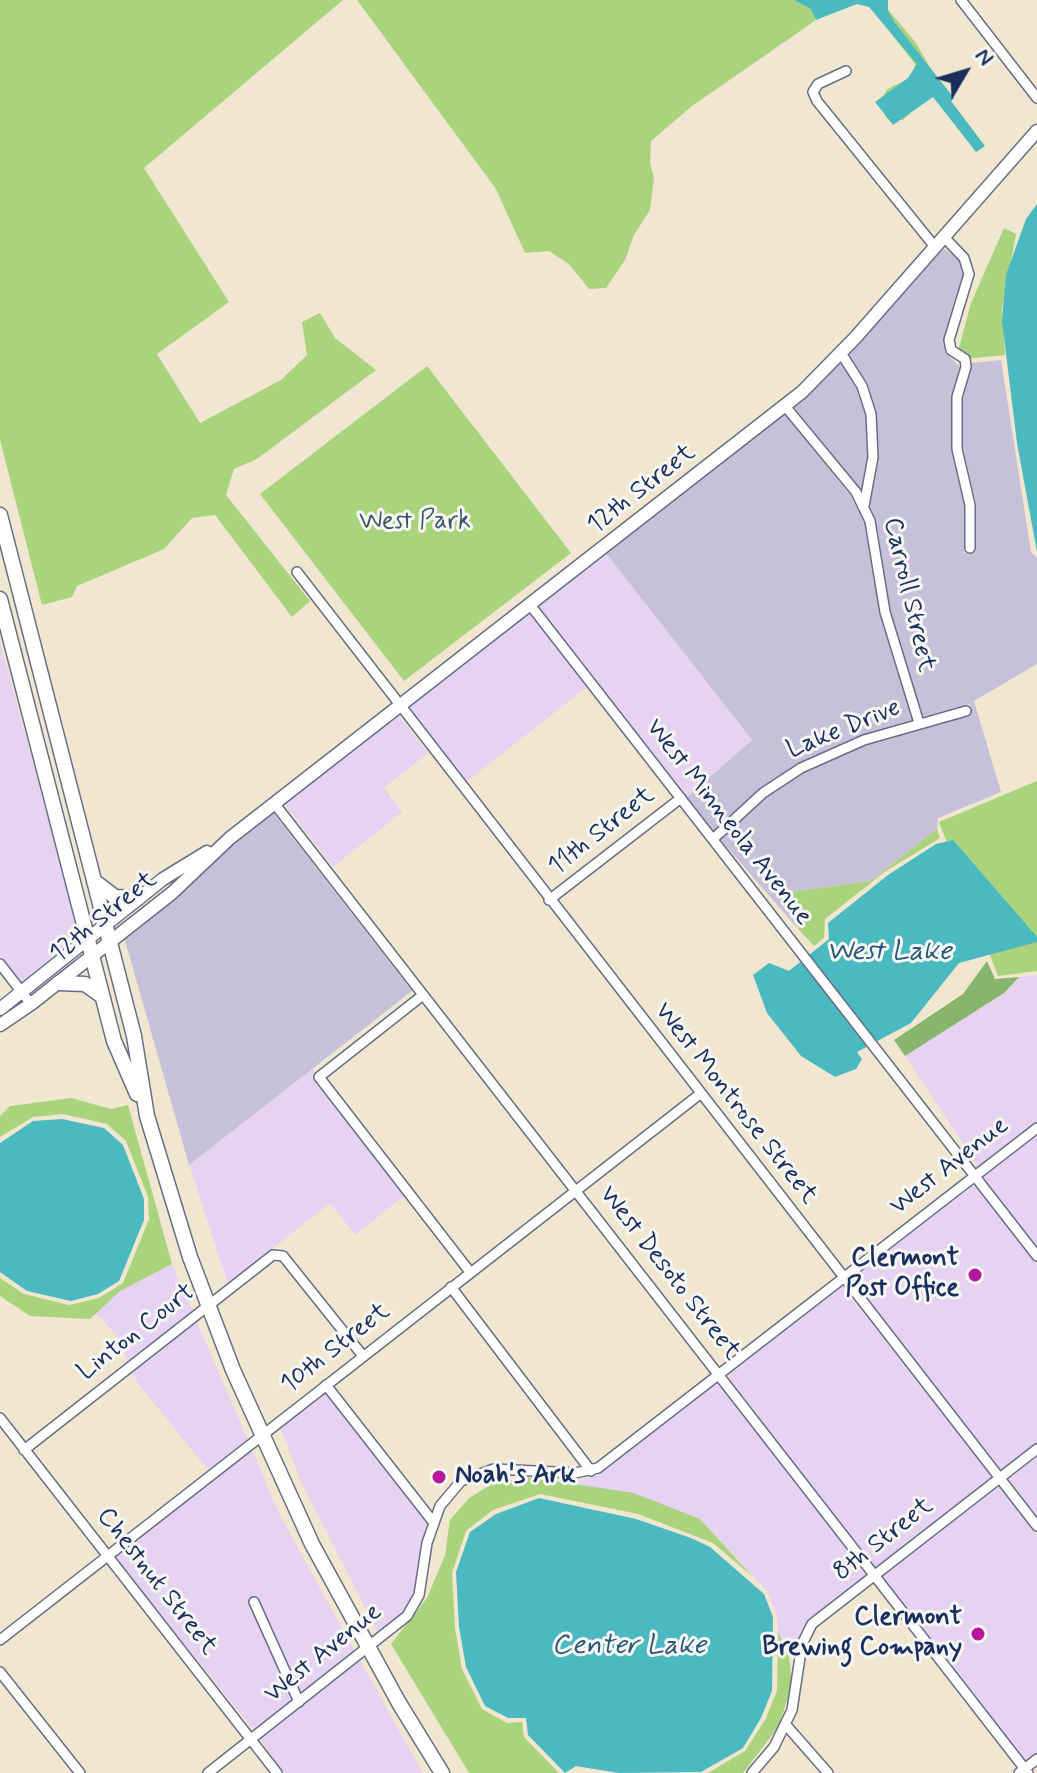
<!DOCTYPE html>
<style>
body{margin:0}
#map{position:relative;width:1037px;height:1773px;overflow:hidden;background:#f1e7d0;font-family:Mynerve,sans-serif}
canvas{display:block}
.north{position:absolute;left:925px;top:32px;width:80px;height:80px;-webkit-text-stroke:6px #f6f6f2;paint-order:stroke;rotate:52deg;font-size:22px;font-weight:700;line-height:32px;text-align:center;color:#1b2f5e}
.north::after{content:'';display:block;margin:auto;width:28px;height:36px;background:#1b2f5e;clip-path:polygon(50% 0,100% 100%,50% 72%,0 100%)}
</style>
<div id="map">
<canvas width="1037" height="1773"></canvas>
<div class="north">N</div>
</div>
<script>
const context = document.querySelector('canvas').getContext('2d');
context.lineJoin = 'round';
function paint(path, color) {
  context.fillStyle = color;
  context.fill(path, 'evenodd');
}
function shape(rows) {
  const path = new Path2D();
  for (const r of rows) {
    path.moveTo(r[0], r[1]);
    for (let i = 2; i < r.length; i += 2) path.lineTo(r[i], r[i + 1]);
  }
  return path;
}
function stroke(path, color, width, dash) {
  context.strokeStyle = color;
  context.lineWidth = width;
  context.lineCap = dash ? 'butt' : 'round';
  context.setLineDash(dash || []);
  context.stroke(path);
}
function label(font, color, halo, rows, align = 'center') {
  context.font = font + ' Mynerve,sans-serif';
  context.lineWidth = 6;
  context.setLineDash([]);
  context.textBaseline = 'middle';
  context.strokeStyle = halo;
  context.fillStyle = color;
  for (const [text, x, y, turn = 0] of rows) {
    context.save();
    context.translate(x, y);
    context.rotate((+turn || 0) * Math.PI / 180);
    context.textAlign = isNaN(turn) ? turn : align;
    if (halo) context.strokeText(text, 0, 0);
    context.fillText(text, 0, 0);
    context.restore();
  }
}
paint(shape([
 [606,553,752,740,687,797,538,606],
 [529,613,587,687,465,783,407,709],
 [0,641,80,937,22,983,0,955],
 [399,716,428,753,384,788,402,812,333,867,283,802],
 [1037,975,1037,1122,975,1168,977,1165,905,1056,1004,993,1019,977],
 [313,1068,316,1073,311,1077,404,1196,355,1235,330,1203,228,1284,189,1165],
 [1037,1134,1037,1247,981,1176],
 [973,1183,1037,1265,1037,1443,1001,1470,850,1279],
 [172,1264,193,1311,128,1362,118,1337,96,1313,120,1291],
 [842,1286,992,1477,875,1569,727,1375],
 [196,1320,248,1440,209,1471,137,1382,132,1371],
 [718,1382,867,1575,809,1620,800,1632,795,1653,789,1657,778,1632,777,1616,768,1592,700,1519,561,1481,589,1478,601,1473],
 [325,1393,428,1525,414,1593,403,1613,378,1633,301,1482,280,1427],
 [252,1449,279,1513,355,1652,302,1694,257,1596,247,1600,293,1701,254,1731,115,1557],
 [1037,1455,1037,1517,1007,1478],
 [998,1485,1037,1535,1037,1755,1027,1763,881,1577],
 [360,1660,423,1773,284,1773,260,1739]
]), '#e5d3f1');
paint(shape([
 [942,247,960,261,963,275,944,342,947,354,961,368,951,397,952,449,965,507,964,553,975,552,976,505,963,448,962,397,971,363,1001,360,1031,552,1037,558,1037,664,974,701,1001,792,938,818,937,829,871,881,789,892,784,899,798,929,720,839,766,797,803,772,865,745,972,714,970,704,923,717,890,610,878,533,869,505,879,457,876,412,867,383,848,353],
 [840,361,857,388,866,416,868,457,862,492,793,406],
 [784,413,851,496,865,523,880,614,912,720,862,736,799,763,760,789,714,832,687,797,752,740,606,553],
 [272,811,412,991,189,1165,124,937]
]), '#c7c0d9');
paint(shape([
 [0,0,343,0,144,168,229,302,157,354,200,423,281,380,307,355,302,322,320,313,335,338,376,370,257,459,234,469,226,495,310,601,292,617,215,515,192,518,164,549,77,586,72,597,42,605,0,440],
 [357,0,794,0,812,9,816,20,692,106,651,141,650,163,654,178,650,210,634,235,625,260,606,288,589,289,569,264,549,251,525,253,496,189],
 [870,7,886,7,916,43,928,64,932,85,919,105,903,120,887,119,882,99,887,89,912,77,915,64],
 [1004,228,1016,234,1002,310,1005,355,965,359,957,355,971,303],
 [427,366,571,553,404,681,260,494],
 [1037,781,1037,971,998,976,939,822],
 [937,829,940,838,886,871,825,919,824,938,814,946,799,930,784,898,789,892,871,881],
 [71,1098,111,1109,128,1105,172,1264,120,1291,90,1319,30,1316,0,1296,0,1278,24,1294,69,1305,99,1298,123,1283,149,1219,148,1197,126,1141,107,1124,63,1114,33,1117,0,1137,0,1116,10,1106],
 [527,1477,634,1493,700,1519,753,1577,713,1543,638,1514,540,1494,493,1510,466,1531,452,1573,455,1628,462,1669,482,1709,507,1723,522,1722,524,1737,559,1773,469,1773,391,1644,427,1598,445,1555,450,1520,469,1498,492,1484],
 [778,1632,789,1657,792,1684,779,1726,743,1773,708,1773,745,1751,765,1720,777,1691]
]), '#aad37e');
paint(shape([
 [987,961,995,979,1019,977,1004,993,905,1056,894,1040,963,994]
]), '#87b56d');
paint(shape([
 [794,0,888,0,888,11,895,23,954,98,951,101,985,146,976,152,933,97,893,125,875,102,908,78,917,64,869,7,857,4,816,20,811,9],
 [1037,204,1037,552,1017,443,1002,321,1006,275,1026,219],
 [953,840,1037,937,1037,942,959,963,911,1023,857,1052,862,1059,856,1069,835,1077,801,1056,767,1013,753,975,769,963,789,971,829,939,828,923,888,875,936,844],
 [62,1119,104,1128,123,1145,144,1199,144,1220,119,1281,98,1294,71,1301,27,1291,0,1272,0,1143,33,1121],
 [539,1498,636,1519,691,1538,710,1547,764,1594,773,1617,772,1691,761,1718,743,1748,701,1772,619,1773,576,1766,565,1773,528,1735,526,1718,508,1718,485,1706,466,1667,459,1627,456,1572,470,1532,496,1514]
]), '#4ab9c0');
const minor = shape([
 [961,0,1037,98],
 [846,71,818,84,813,92,817,101,935,247],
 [944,237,964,258,969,274,949,340,951,350,965,359,966,367,957,397,957,449,970,505,970,548],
 [841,353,862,386,871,414,873,457,864,506],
 [785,406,856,492,870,521,885,612,919,723],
 [297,572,1037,1526],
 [531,606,1037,1256],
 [274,803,1028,1773],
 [713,839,763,793,801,768,864,740,966,711],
 [549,900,681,798],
 [0,964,31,1004],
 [423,995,319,1077,470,1272],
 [451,1287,591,1471],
 [326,1385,434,1523],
 [0,1418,277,1773],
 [24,1450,273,1255,283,1256,363,1356],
 [254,1602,299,1702],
 [0,1640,700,1094],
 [0,1672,80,1773],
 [786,1725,828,1773],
 [208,1773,407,1616,419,1595,427,1543,440,1506,461,1481,494,1469,575,1473,598,1468,1037,1128],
 [752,1773,774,1747,792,1710,802,1644,812,1624,1037,1449],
 [1019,1773,1037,1759]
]);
const major = shape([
 [0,1009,163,879,207,852],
 [0,1025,31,1004,172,893,230,838,802,392,855,338,1037,131]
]);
const highway = shape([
 [0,515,134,1036,147,1116,190,1257,233,1370,312,1544,399,1703,442,1773],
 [0,599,114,1041,137,1094],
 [94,881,115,897,138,898],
 [59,983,85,984,102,996]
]);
stroke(minor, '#666f86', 12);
stroke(major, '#666f86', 15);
stroke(highway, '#666f86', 17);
stroke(minor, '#fff', 9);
stroke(major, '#fff', 12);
stroke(highway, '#fff', 14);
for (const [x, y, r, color] of [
 [975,1275,8,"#b5179e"],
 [439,1477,8,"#b5179e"],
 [978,1634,8,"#b5179e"]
]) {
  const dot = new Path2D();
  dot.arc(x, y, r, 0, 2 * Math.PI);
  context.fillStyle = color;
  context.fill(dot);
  stroke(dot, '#f6f6f2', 3);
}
label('26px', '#1b2f5e', '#f6f6f2', [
 ["12th Street",642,490,-38],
 ["Carroll Street",908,595,77],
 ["Lake Drive",844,730,-22],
 ["West Minneola Avenue",728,823,52],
 ["11th Street",602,832,-38],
 ["12th Street",104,918,-39],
 ["West Montrose Street",735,1104,52],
 ["West Avenue",950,1167,-38],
 ["West Desoto Street",669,1274,52],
 ["Linton Court",137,1333,-38],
 ["10th Street",336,1349,-38],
 ["8th Street",884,1540,-38],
 ["Chestnut Street",156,1582,52],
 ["West Avenue",324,1654,-39]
]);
label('26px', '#3f5866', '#f6f6f2', [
 ["West Park",415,523]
]);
label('bold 26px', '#1b2f5e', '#f6f6f2', [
 ["Clermont",959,1260],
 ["Post Office",959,1290],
 ["Noah's Ark",455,1477,"left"],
 ["Clermont",962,1619],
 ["Brewing Company",962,1649]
], 'right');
label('italic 28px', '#29587b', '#f6f6f2', [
 ["West Lake",889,953],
 ["Center Lake",629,1647]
]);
</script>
